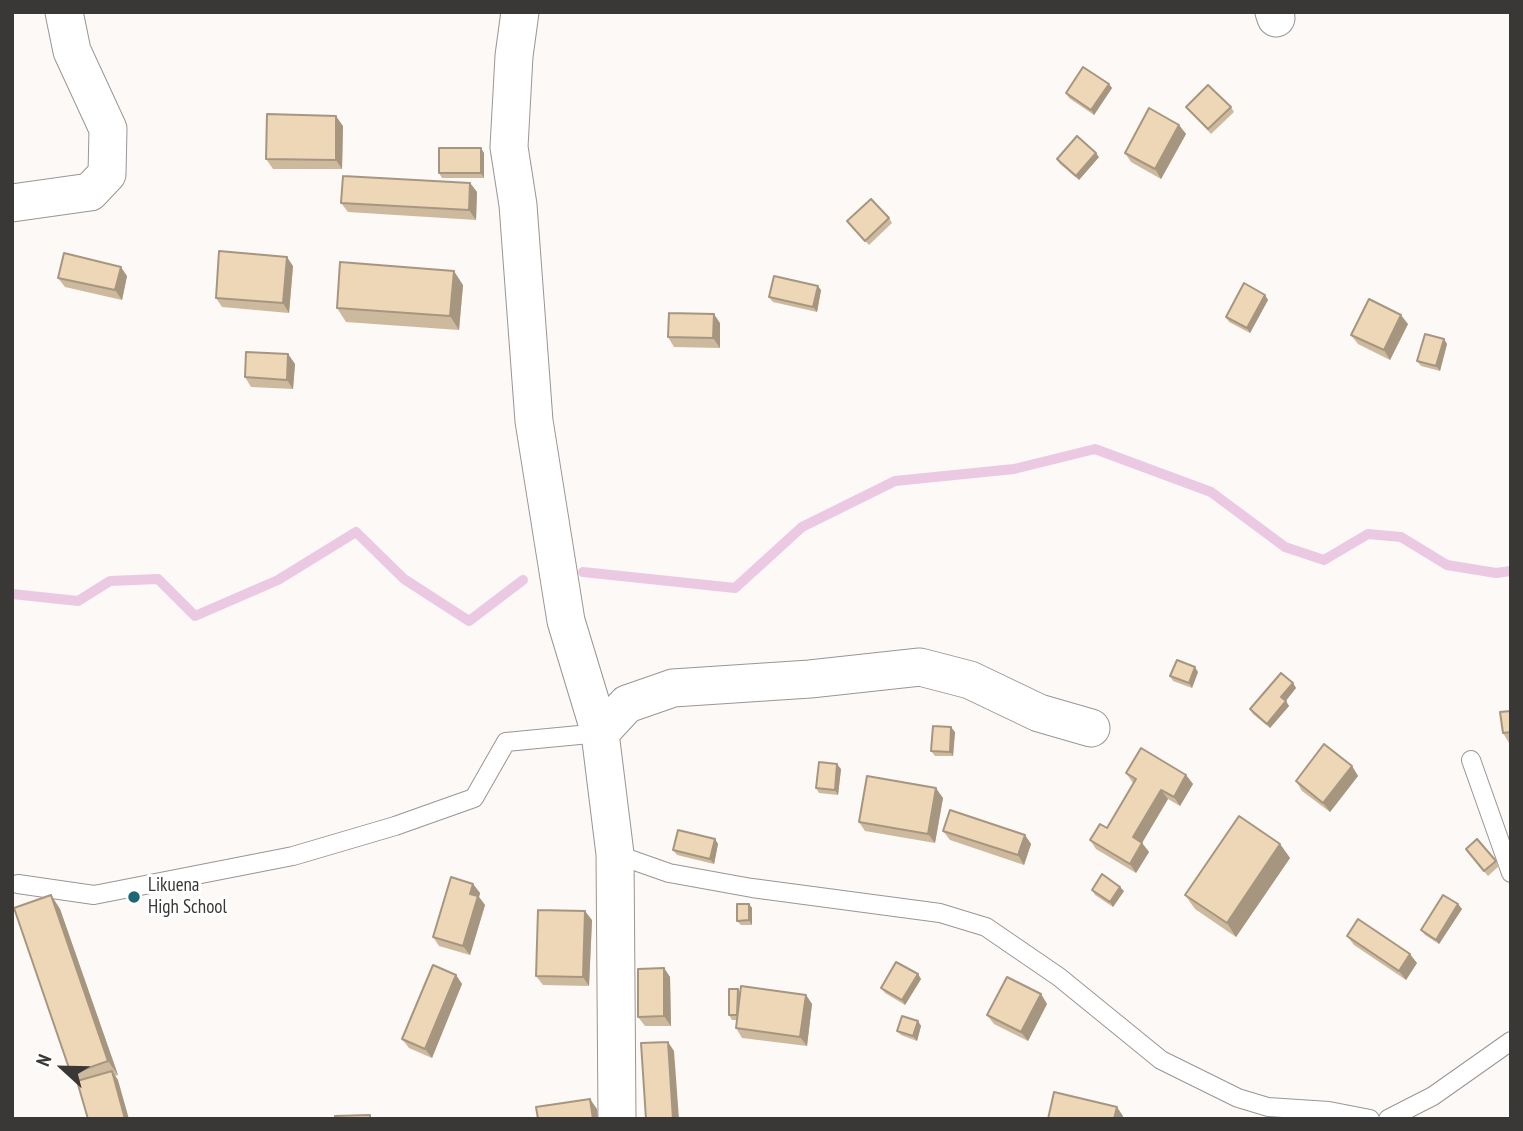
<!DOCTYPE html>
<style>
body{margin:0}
#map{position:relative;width:1523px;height:1131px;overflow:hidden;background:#fdf9f7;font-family:"PT Sans Narrow",sans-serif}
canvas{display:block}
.frame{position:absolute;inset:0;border:14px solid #393837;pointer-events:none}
.north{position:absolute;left:28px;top:1033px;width:70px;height:70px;-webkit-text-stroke:5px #fff;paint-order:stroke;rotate:292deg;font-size:19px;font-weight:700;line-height:28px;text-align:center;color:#393837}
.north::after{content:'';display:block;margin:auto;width:24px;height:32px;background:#393837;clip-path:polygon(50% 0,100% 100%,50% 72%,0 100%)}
</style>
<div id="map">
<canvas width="1523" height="1131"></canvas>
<div class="frame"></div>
<div class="north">N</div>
</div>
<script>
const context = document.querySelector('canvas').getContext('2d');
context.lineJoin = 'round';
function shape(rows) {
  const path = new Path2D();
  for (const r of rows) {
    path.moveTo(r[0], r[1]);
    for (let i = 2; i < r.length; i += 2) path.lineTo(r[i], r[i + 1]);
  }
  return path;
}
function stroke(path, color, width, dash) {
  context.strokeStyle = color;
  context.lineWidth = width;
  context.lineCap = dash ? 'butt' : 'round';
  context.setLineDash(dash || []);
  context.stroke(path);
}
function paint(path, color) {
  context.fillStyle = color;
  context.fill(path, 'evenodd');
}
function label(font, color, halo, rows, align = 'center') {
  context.font = font + ' "PT Sans Narrow",sans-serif';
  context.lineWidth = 6;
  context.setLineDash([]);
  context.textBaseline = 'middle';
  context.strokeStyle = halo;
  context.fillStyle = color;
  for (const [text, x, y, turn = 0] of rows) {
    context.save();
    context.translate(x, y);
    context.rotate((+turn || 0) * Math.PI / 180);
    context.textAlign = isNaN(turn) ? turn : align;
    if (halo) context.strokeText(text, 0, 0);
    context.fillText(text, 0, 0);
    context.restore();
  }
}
stroke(shape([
 [583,572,735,588,802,527,895,481,1014,469,1095,449,1211,492,1285,547,1324,560,1368,534,1401,537,1447,565,1496,573,1511,571],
 [12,594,78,601,110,581,158,579,195,616,278,580,356,532,404,579,469,621,523,580]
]), '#ecc9e2', 10);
const lane = shape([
 [1471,760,1511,873],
 [615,854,669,873,752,888,940,913,986,927,1059,977,1161,1060,1238,1098,1268,1107,1329,1111,1370,1119],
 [18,884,94,895,293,856,395,826,474,798,506,742,600,733],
 [1388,1119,1433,1096,1511,1041]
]);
const street = shape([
 [520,12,514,56,509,147,518,205,534,421,566,621,600,733,615,854,617,1119],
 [1274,12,1276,18],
 [12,203,90,192,107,174,108,129,72,51,64,12],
 [600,733,627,704,673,688,810,679,920,667,970,680,1039,713,1091,728]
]);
stroke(lane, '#999694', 20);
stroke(street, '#999694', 39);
stroke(lane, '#fff', 18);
stroke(street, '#fff', 37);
paint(shape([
 [1109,84,1112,88,1094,115,1069,98,1066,93],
 [1186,107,1231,107,1234,112,1211,134],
 [1179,125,1186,134,1161,179,1131,162,1125,153],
 [343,126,342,169,273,169,266,159],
 [484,153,484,178,442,178,439,173],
 [1099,157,1079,180,1060,164,1057,159],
 [470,183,477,192,476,220,348,212,341,203],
 [889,218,892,223,869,245,847,221],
 [293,266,289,313,222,307,216,298],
 [127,276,122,300,65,287,58,278],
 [463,285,459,330,346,322,337,308],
 [821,290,817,312,773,302,769,297],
 [1265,295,1268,300,1250,333,1229,322,1226,317],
 [720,323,720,348,674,347,668,337],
 [1408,324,1390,360,1358,344,1351,335],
 [1444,339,1447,344,1440,371,1421,366,1417,361],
 [288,354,295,364,293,389,251,387,245,377],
 [1198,672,1192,688,1173,681,1170,676],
 [1293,683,1296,688,1285,701,1289,706,1270,728,1253,714,1250,709],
 [1511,711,1511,742,1509,743,1503,733],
 [955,732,953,756,935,756,931,751],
 [1352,766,1358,776,1330,812,1302,791,1296,781],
 [841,769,838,795,819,793,816,788],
 [1126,773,1186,775,1193,784,1180,806,1168,799,1142,843,1149,852,1136,873,1096,849,1090,840,1107,828,1133,783],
 [943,798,935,843,865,831,859,822],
 [943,831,1025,835,1031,844,1024,865,950,840],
 [715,839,718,844,714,864,677,855,673,850],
 [1280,844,1290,858,1236,937,1195,909,1185,895],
 [1466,849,1496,861,1499,866,1488,876],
 [473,884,480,893,479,897,485,905,470,955,439,946,433,937],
 [1092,890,1124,891,1113,907,1095,895],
 [51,895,60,909,118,1075,115,1076,118,1080,78,1083,71,1074],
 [749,904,752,908,752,925,741,925,737,921],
 [1458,904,1462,909,1439,944,1425,935,1421,930],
 [592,920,589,986,543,985,536,976],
 [1347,936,1417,963,1406,980,1354,945],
 [664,968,670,977,671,1026,645,1026,638,1017],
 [918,974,921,979,905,1005,885,993,881,988],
 [456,975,462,984,432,1058,409,1048,402,1039],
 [738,989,740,992,806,995,812,1004,807,1046,742,1038,736,1028,737,1020,732,1020,729,1015],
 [1041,994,1047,1004,1028,1041,994,1024,987,1015],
 [918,1021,921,1026,917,1041,901,1035,897,1031]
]), '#cdb99d');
paint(shape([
 [1109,84,1112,88,1094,115,1091,110],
 [336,116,343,126,342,169,336,160],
 [1179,125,1186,134,1161,179,1155,169],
 [481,148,484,153,484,178,481,173],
 [1096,153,1099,157,1079,180,1076,176],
 [470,183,477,192,476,220,469,210],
 [287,257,293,266,289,313,283,303],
 [121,267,127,276,122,300,115,290],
 [454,271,463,285,459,330,450,316],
 [818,286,821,290,817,312,813,307],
 [1265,295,1268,300,1250,333,1247,328],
 [714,314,720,323,720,348,713,338],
 [1401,315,1408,324,1390,360,1384,350],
 [1444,339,1447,344,1440,371,1436,366],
 [288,354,295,364,293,389,287,380],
 [1195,667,1198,672,1192,688,1189,683],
 [1293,683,1296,688,1285,702,1281,697],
 [1286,701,1289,706,1270,728,1267,724],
 [951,727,955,732,953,756,950,752],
 [837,764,841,769,838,795,835,790],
 [1352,766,1358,776,1330,812,1323,803],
 [1186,775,1193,784,1180,806,1174,797],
 [936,788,943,798,935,843,928,834],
 [1161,790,1168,799,1142,843,1149,852,1136,873,1130,864,1133,837],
 [1025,835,1031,844,1024,865,1018,855],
 [715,839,718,844,714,864,710,859],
 [1280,844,1290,858,1236,937,1227,923],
 [473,884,480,893,479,897,485,905,470,955,463,946,470,894],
 [1120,887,1124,891,1113,907,1110,902],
 [51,895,60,909,118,1075,108,1061],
 [749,904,752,908,752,925,749,920],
 [1458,904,1462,909,1439,944,1436,940],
 [585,911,592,920,589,986,583,977],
 [1410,954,1417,963,1406,980,1399,971],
 [664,968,670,977,671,1026,664,1016],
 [918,974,921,979,905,1005,902,1000],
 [456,975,462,984,432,1058,425,1049],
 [1041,994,1047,1004,1028,1041,1021,1032],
 [806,995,812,1004,807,1046,800,1037],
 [918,1021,921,1026,917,1041,913,1036],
 [668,1042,674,1051,679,1119,673,1119],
 [112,1071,118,1080,129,1119,125,1119],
 [590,1099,597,1109,598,1119,593,1119],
 [1117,1107,1123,1116,1123,1119,1114,1119]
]), '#a7967f');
const building = shape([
 [1083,67,1109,84,1091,110,1066,93,1083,67],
 [1208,85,1231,107,1208,129,1186,107,1208,85],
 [1149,108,1179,125,1155,169,1125,153,1149,108],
 [267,114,336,116,336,160,266,159,267,114],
 [1077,136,1096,153,1076,176,1057,159,1077,136],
 [439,148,481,148,481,173,439,173,439,148],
 [343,176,470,183,469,210,341,203,343,176],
 [871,199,889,218,865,241,847,221,871,199],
 [219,251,287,257,283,303,216,298,219,251],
 [64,253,121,267,115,290,58,278,64,253],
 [340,262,454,271,450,316,337,308,340,262],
 [774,276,818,286,813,307,769,297,774,276],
 [1244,283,1265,295,1247,328,1226,317,1244,283],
 [1369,299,1401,315,1384,350,1351,335,1369,299],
 [669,313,714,314,713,338,668,337,669,313],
 [1425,334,1444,339,1436,366,1417,361,1425,334],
 [246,352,288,354,287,380,245,377,246,352],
 [1177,660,1195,667,1189,683,1170,676,1177,660],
 [1281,673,1293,683,1281,697,1286,701,1267,724,1250,709,1281,673],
 [1511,711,1511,732,1503,733,1500,712,1511,711],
 [933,726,951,727,950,752,931,751,933,726],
 [1324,744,1352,766,1323,803,1296,781,1324,744],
 [1141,748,1186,775,1174,797,1161,790,1133,837,1142,843,1130,864,1090,840,1100,824,1107,828,1136,779,1126,773,1141,748],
 [819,762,837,764,835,790,816,788,819,762],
 [867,776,936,788,928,834,859,822,867,776],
 [950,810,1025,835,1018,855,943,831,950,810],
 [1239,816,1280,844,1227,923,1185,895,1239,816],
 [678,830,715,839,710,859,673,850,678,830],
 [1477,839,1496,861,1484,871,1466,849,1477,839],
 [1102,874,1120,887,1110,902,1092,890,1102,874],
 [451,877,473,884,470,894,478,896,463,946,433,937,451,877],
 [51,895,108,1061,71,1074,14,908,51,895],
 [1443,895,1458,904,1436,940,1421,930,1443,895],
 [737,904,749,904,749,920,737,921,737,904],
 [538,910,585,911,583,977,536,976,538,910],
 [1358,919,1410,954,1399,971,1347,936,1358,919],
 [896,962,918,974,902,1000,881,988,896,962],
 [433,965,456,975,425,1049,402,1039,433,965],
 [664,968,664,1016,638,1017,638,969,664,968],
 [1007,977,1041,994,1021,1032,987,1015,1007,977],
 [741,986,806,995,800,1037,736,1028,741,986],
 [729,989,738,989,737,1015,729,1015,729,989],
 [902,1016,918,1021,913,1036,897,1031,902,1016],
 [668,1042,673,1119,646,1119,641,1043,668,1042],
 [112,1071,125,1119,88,1119,77,1081,112,1071],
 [1054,1092,1117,1107,1114,1119,1048,1119,1054,1092],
 [590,1099,593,1119,538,1119,536,1107,590,1099],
 [370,1115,370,1119,335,1119,335,1116,370,1115]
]);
paint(building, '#eed7b6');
stroke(building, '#a7967f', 2);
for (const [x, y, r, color] of [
 [134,897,7,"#1e6774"]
]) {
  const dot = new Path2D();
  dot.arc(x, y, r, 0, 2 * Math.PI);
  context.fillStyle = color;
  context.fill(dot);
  stroke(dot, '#fff', 2.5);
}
label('19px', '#393837', '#fff', [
 ["Likuena",148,886],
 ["High School",148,908]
], 'left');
</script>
